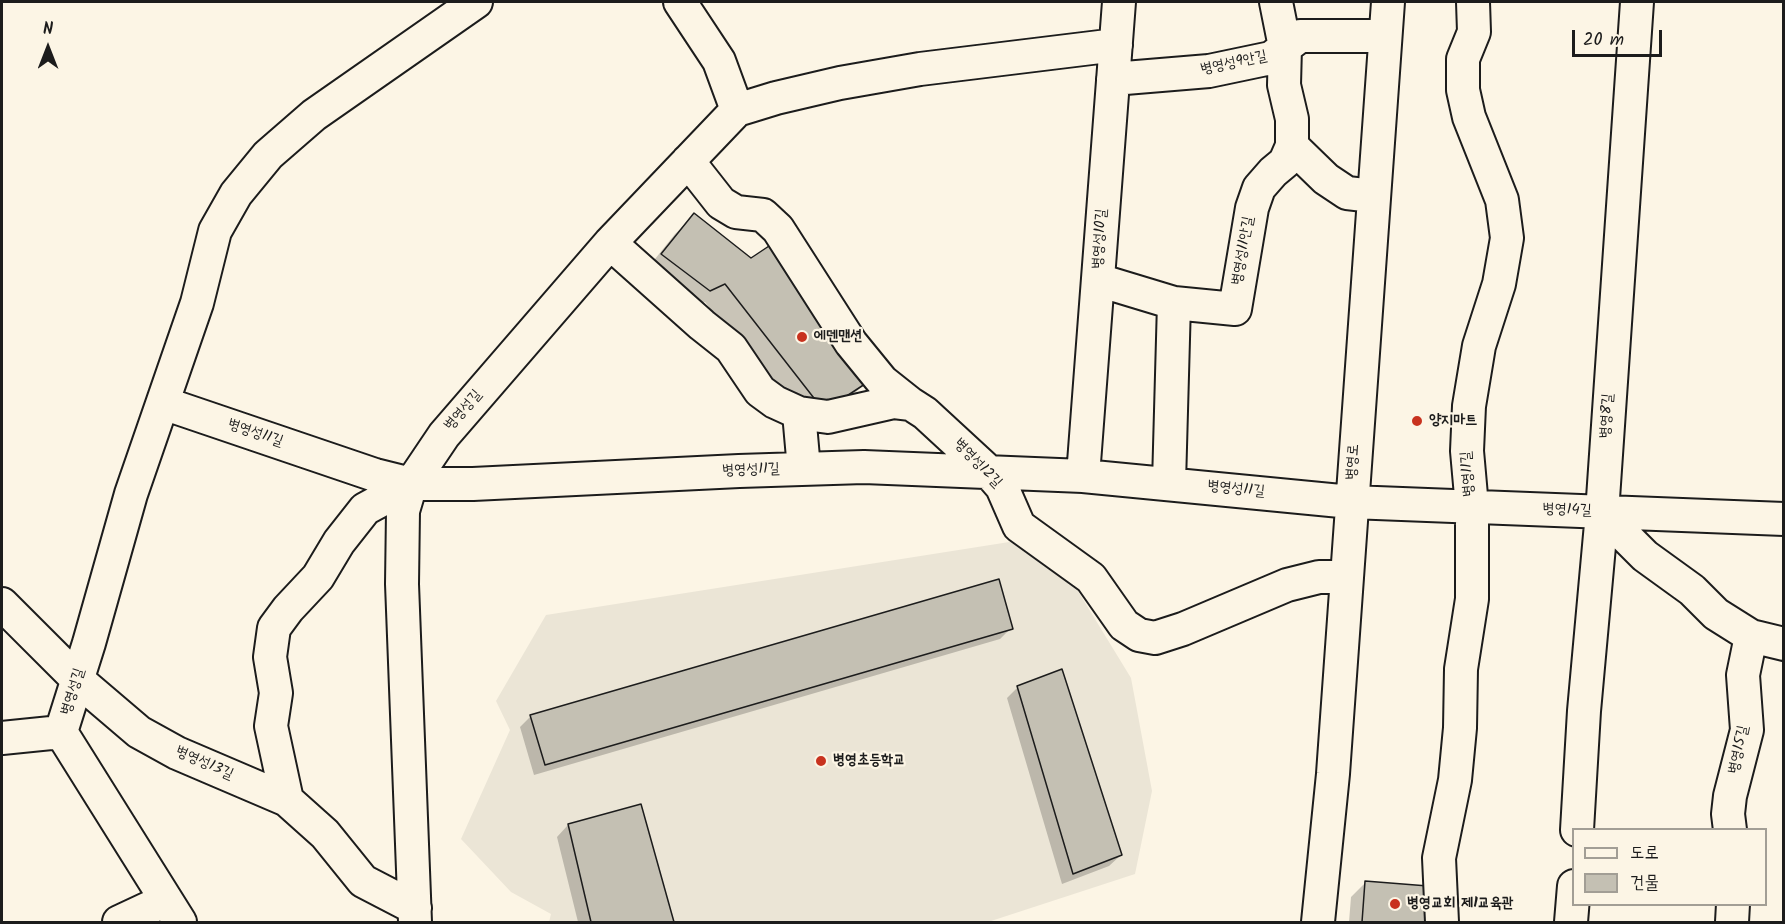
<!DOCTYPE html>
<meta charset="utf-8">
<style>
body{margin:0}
#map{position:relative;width:1785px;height:924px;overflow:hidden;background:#fcf5e5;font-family:Kalam,"Poor Story",sans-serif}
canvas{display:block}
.frame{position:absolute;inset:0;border:3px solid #1c1c1c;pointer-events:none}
.legend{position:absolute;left:1572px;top:828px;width:195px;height:78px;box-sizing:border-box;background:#fcf5e5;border:2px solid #a29e95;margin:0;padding:8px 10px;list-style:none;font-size:18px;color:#1c1c1c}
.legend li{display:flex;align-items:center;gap:12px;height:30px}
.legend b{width:30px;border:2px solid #a29e95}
.north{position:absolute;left:18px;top:18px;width:60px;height:60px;-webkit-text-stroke:4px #fcf5e5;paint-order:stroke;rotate:0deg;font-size:16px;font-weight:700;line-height:24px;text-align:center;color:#1c1c1c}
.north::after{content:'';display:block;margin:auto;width:21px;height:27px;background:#1c1c1c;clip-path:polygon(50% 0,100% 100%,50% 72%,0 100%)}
.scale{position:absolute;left:1572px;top:30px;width:90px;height:27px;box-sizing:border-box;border:3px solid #1c1c1c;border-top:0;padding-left:8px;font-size:18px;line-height:21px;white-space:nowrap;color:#1c1c1c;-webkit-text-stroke:4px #fcf5e5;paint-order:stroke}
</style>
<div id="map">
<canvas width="1785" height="924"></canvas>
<div class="frame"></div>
<ul class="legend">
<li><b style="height:8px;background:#fcf5e5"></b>도로</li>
<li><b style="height:16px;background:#c4c0b3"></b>건물</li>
</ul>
<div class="north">N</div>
<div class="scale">20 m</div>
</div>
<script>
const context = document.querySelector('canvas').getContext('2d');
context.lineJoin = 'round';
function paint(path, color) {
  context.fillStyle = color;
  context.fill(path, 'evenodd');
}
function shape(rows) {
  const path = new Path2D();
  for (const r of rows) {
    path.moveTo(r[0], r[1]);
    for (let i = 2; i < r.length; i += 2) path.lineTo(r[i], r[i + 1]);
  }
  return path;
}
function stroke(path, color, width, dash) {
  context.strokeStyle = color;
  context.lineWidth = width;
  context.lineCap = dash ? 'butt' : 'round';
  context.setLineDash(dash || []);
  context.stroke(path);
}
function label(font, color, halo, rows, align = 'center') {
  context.font = font + ' Kalam,"Poor Story",sans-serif';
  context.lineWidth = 4.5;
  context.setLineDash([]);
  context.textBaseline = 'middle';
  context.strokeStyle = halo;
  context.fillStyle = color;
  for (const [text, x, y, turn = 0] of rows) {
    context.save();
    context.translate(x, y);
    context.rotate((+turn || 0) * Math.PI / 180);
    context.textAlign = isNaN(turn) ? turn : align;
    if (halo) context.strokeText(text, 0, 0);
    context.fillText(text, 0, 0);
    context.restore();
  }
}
paint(shape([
 [1022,540,1073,583,1131,678,1152,791,1135,874,988,922,549,922,551,914,511,892,461,839,510,730,496,701,546,615]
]), '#ebe5d6');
paint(shape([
 [695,215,866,382,847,401,804,429,705,302,690,310,643,274,675,234],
 [1011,628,1000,639,534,775,520,727,531,716],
 [1018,687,1121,855,1109,866,1062,884,1007,698],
 [640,805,672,922,578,922,557,837,568,825],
 [1366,882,1426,887,1424,922,1349,922,1351,897]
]), '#0003');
const building = shape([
 [694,213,751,258,772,244,868,382,824,411,725,284,710,291,661,254,694,213],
 [999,579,1013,629,545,765,530,715,999,579],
 [1062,669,1122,855,1073,874,1017,686,1062,669],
 [641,804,674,922,591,922,568,824,641,804],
 [1365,881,1428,886,1425,922,1362,922,1365,881]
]);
paint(building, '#c4c0b3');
stroke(building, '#1c1c1c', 1.5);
const minor = shape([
 [1276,2,1285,47,1284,85,1292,119,1292,146,1326,179,1347,193,1373,196],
 [1113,79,1209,71,1271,58,1300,36,1385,36],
 [737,110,776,98,840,83,920,69,1116,45],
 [688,161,721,203,736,212,763,215,778,229,851,343,882,381,911,404],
 [610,243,702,325,731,348,760,391,775,402,799,413,828,417,894,402,911,404,925,413,989,472,1002,487,1019,526,1091,578,1124,625,1139,635,1155,638,1183,629,1287,585,1319,577,1346,577],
 [1098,280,1174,303,1235,309,1252,208,1259,188,1273,172,1285,162,1292,146],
 [163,403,375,475,411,484,473,484,739,471,864,467,1083,476,1351,502,1784,519],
 [799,413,804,469],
 [1083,476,1119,2],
 [1169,483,1174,303],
 [1602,513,1645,556,1692,590,1716,614,1751,636,1784,644],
 [2,604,78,680,139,732,177,753,287,800,325,834,363,881,415,908],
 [61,732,89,643,131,494,197,303,215,231,236,194,268,155,314,115,476,2],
 [2,738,61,732,180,922],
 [287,800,271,726,276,693,270,657,274,628,288,609,318,577,339,542,365,509,411,484],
 [1577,830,1584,711,1602,513,1637,2],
 [1730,830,1728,814,1730,796,1747,730,1743,675,1751,636],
 [119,922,166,900],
 [415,922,402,584,403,511,411,484,444,435,610,243,737,110,719,61,680,2],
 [1318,922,1333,774,1388,2],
 [1442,922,1439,858,1455,780,1460,728,1461,669,1472,599,1472,507,1467,451,1469,406,1479,346,1499,284,1507,238,1502,200,1469,117,1463,90,1463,59,1474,32,1473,2],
 [1571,922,1574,886],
 [1732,922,1733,904]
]);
stroke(minor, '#1c1c1c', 36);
stroke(minor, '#fcf5e5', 32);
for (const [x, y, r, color] of [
 [802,337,6,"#c8321e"],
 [1417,421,6,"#c8321e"],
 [821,761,6,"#c8321e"],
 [1395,904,6,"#c8321e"]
]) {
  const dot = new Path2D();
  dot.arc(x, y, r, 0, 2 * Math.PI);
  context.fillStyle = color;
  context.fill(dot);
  stroke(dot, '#fcf5e5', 2);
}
label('15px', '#1c1c1c', '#fcf5e5', [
 ["병영성9안길",1234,64,-12],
 ["병영성10길",1101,239,-86],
 ["병영성11안길",1244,251,-80],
 ["병영성길",464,411,-49],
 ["병영8길",1608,416,-86],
 ["병영성11길",255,434,19],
 ["병영로",1354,462,-86],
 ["병영성12길",977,464,46],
 ["병영성11길",751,471,-2],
 ["병영11길",1469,474,-94],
 ["병영성11길",1236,490,6],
 ["병영14길",1567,511,2],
 ["병영성길",74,692,-73],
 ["병영15길",1740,750,-78],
 ["병영성13길",204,764,24]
]);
label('bold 15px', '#1c1c1c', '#fcf5e5', [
 ["에덴맨션",814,337],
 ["양지마트",1429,421],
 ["병영초등학교",833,761],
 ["병영교회 제1교육관",1407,904]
], 'left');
</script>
